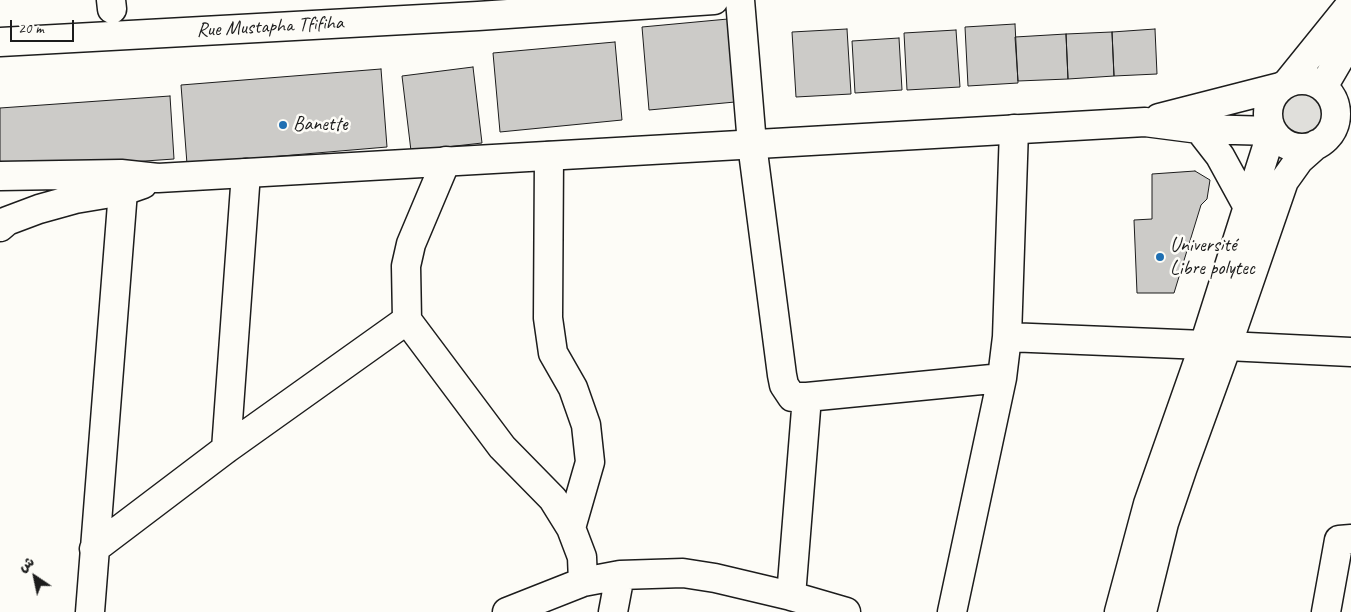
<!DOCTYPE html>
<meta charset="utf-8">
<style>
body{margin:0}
#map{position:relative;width:1351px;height:612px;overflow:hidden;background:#fdfcf7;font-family:Caveat,"Playpen Sans Arabic",sans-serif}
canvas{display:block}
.north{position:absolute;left:10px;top:552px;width:50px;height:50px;-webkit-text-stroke:4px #fdfcf7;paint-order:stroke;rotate:326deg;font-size:14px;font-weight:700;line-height:20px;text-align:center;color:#1c1c1c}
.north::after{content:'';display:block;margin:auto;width:18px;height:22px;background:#1c1c1c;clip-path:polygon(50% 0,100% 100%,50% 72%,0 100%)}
.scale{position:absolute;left:10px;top:20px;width:64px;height:22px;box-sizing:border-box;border:2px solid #1c1c1c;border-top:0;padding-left:6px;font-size:15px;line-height:18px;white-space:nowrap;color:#1c1c1c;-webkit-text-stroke:4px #fdfcf7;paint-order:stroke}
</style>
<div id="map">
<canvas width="1351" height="612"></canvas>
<div class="north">ش</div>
<div class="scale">20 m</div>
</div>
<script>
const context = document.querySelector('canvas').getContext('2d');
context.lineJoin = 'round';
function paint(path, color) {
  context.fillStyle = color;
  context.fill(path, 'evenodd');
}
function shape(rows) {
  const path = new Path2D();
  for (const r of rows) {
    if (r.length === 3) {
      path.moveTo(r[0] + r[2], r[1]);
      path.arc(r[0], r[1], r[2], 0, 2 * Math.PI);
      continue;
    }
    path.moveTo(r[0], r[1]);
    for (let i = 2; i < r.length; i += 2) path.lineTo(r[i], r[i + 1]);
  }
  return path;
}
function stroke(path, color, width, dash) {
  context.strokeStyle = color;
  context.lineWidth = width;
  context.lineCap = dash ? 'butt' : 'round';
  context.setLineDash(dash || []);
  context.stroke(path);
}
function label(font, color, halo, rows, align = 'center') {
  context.font = font + ' Caveat,sans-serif';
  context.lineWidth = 5;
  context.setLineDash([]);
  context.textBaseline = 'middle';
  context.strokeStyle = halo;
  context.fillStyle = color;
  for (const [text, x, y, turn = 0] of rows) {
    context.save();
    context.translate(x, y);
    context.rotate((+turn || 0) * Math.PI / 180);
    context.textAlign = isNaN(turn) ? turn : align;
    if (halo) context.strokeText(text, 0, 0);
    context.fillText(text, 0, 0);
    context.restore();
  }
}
paint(shape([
 [1302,112,21]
]), '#e0dfdb');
const building = shape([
 [728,19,735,102,649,110,642,27,728,19],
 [1015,24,1018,83,968,86,965,27,1015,24],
 [847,29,851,94,796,97,792,32,847,29],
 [1155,29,1157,74,1114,76,1112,32,1155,29],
 [956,30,960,87,907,90,904,33,956,30],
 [1112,32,1114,76,1068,79,1066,34,1112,32],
 [1066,34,1068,79,1018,81,1015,37,1066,34],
 [899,38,902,90,855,93,852,41,899,38],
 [615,42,622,120,500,132,493,53,615,42],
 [473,67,482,143,411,151,402,76,473,67],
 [381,69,387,147,187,164,181,85,381,69],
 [170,96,174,159,0,171,0,108,170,96],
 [1195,171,1210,180,1207,199,1201,205,1174,293,1137,293,1134,220,1152,219,1152,174,1195,171]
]);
paint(building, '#cccbc8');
stroke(building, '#1c1c1c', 1);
const minor = shape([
 [111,0,112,9],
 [740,0,752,144,782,375,784,385,792,397,807,397,791,596],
 [0,42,478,16,714,0],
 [549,156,548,318,553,353,573,388,586,425,590,462,571,528],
 [407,320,502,447,553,499,571,528,582,557,583,582,620,575,683,573,715,578,791,596,846,612],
 [1007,337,1014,129],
 [1227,346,1351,352],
 [807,397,1002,378],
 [226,449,246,173],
 [94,549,226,449,407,320,406,266,411,244,446,161],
 [90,612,123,191],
 [507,612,583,582],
 [613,612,620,575],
 [952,612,1002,378,1007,337,1204,345],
 [1326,612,1339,540,1351,539]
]);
const major = shape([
 [1302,114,34],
 [1288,82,1351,4],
 [1323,87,1351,39],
 [1159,118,1280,87],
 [1199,129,1220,156,1249,209],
 [0,176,121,174,158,178,1145,122,1199,129,1272,131,1204,345,1148,504,1119,612],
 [0,227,7,221,39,209,75,199,123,191,143,184],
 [1142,612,1164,523,1183,467,1227,346,1284,181,1299,160,1317,144]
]);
stroke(minor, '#1c1c1c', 31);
stroke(major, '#1c1c1c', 31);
stroke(minor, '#fdfcf7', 28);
stroke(major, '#fdfcf7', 28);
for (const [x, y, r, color] of [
 [283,125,5,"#1f6fb2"],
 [1160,257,5,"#1f6fb2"]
]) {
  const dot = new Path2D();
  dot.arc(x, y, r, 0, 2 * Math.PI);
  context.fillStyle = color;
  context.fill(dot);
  stroke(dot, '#fdfcf7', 2);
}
label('20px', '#1c1c1c', '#fdfcf7', [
 ["Rue Mustapha Tfifiha",270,27,-3]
]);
label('20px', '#1c1c1c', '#fdfcf7', [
 ["Banette",293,125],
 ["Université",1170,246],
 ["Libre polytec",1170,269]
], 'left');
</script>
